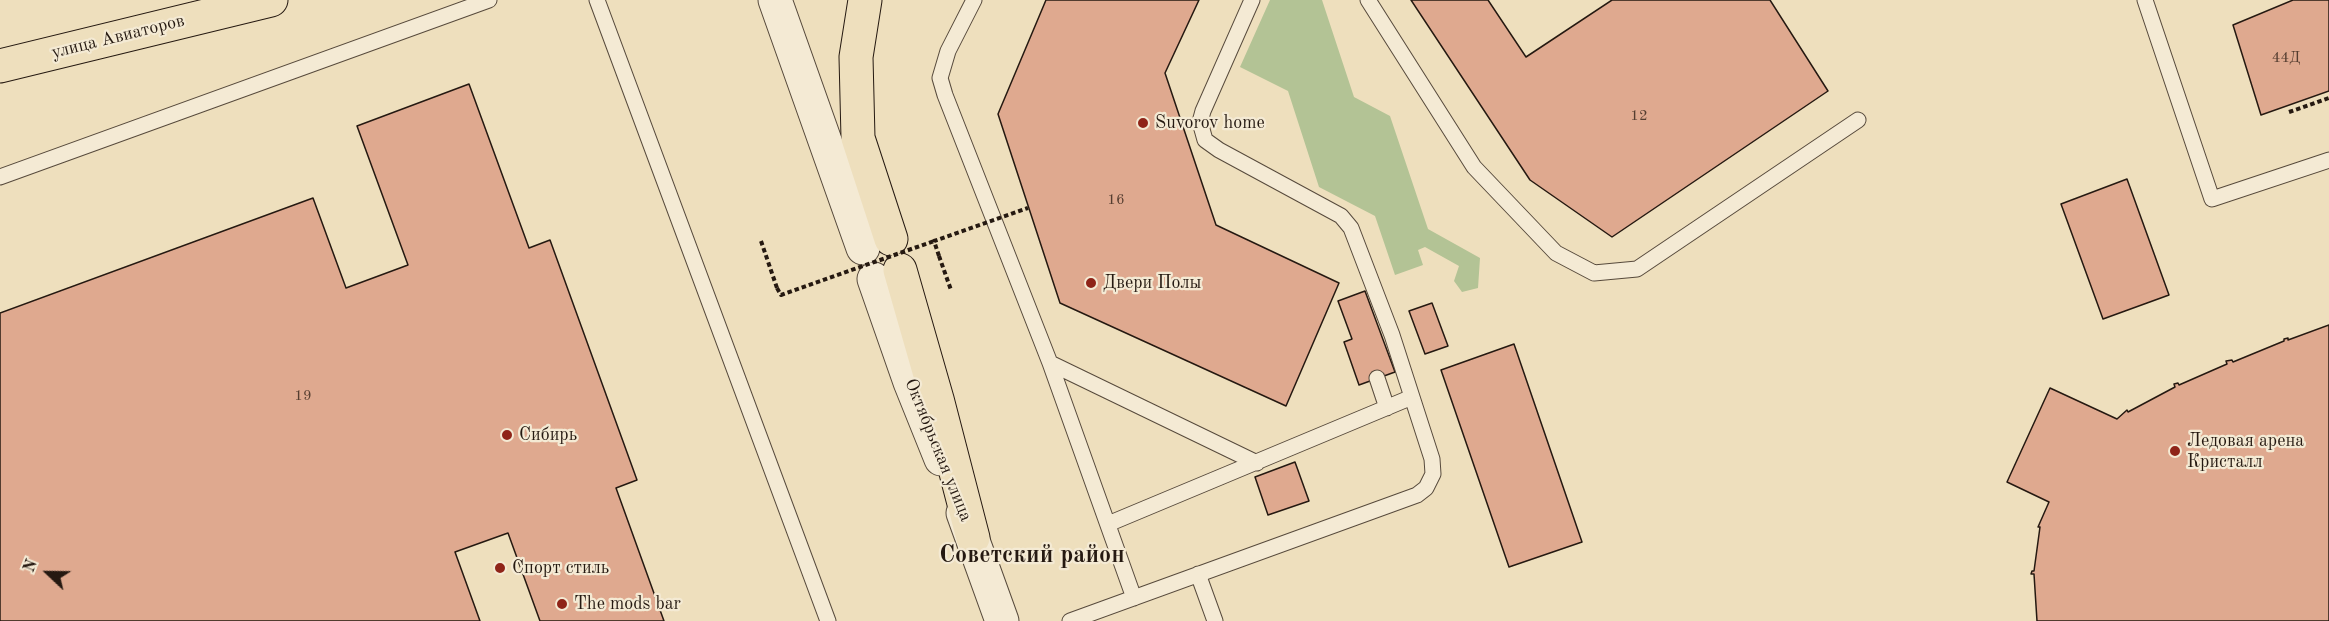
<!DOCTYPE html>
<meta charset="utf-8">
<style>
body{margin:0}
#map{position:relative;width:2329px;height:621px;overflow:hidden;background:#eedfbd;font-family:"Old Standard TT",serif}
canvas{display:block}
.north{position:absolute;left:18px;top:543px;width:60px;height:60px;-webkit-text-stroke:4px #f4ead4;paint-order:stroke;rotate:292deg;font-size:16px;font-weight:700;line-height:24px;text-align:center;color:#251911}
.north::after{content:'';display:block;margin:auto;width:21px;height:27px;background:#251911;clip-path:polygon(50% 0,100% 100%,50% 72%,0 100%)}
</style>
<div id="map">
<canvas width="2329" height="621"></canvas>
<div class="north">N</div>
</div>
<script>
const context = document.querySelector('canvas').getContext('2d');
context.lineJoin = 'round';
function paint(path, color) {
  context.fillStyle = color;
  context.fill(path, 'evenodd');
}
function shape(rows) {
  const path = new Path2D();
  for (const r of rows) {
    path.moveTo(r[0], r[1]);
    for (let i = 2; i < r.length; i += 2) path.lineTo(r[i], r[i + 1]);
  }
  return path;
}
function stroke(path, color, width, dash) {
  context.strokeStyle = color;
  context.lineWidth = width;
  context.lineCap = dash ? 'butt' : 'round';
  context.setLineDash(dash || []);
  context.stroke(path);
}
function label(font, color, halo, rows, align = 'center') {
  context.font = font + ' "Old Standard TT",serif';
  context.lineWidth = 4.5;
  context.setLineDash([]);
  context.textBaseline = 'middle';
  context.strokeStyle = halo;
  context.fillStyle = color;
  for (const [text, x, y, turn = 0] of rows) {
    context.save();
    context.translate(x, y);
    context.rotate((+turn || 0) * Math.PI / 180);
    context.textAlign = isNaN(turn) ? turn : align;
    if (halo) context.strokeText(text, 0, 0);
    context.fillText(text, 0, 0);
    context.restore();
  }
}
paint(shape([
 [1270,0,1322,0,1354,97,1390,116,1428,229,1480,258,1478,288,1462,292,1454,281,1459,266,1425,247,1418,250,1423,265,1395,275,1375,216,1319,187,1288,91,1240,67]
]), '#b3c395');
const building = shape([
 [1046,0,1199,0,1165,73,1216,225,1339,283,1286,406,1060,303,998,114,1046,0],
 [1411,0,1488,0,1526,57,1612,0,1770,0,1828,91,1612,237,1530,180,1411,0],
 [2293,0,2329,0,2329,91,2261,115,2233,25,2293,0],
 [469,84,529,248,550,240,637,480,616,488,664,621,540,621,508,533,455,552,480,621,0,621,0,313,313,198,346,288,408,265,357,126,469,84],
 [2127,179,2169,295,2103,319,2061,204,2127,179],
 [1365,291,1395,372,1359,385,1344,342,1352,339,1338,301,1365,291],
 [1432,303,1448,346,1425,354,1409,311,1432,303],
 [2329,325,2329,621,2037,621,2034,574,2031,574,2032,571,2034,571,2040,527,2038,527,2049,502,2007,482,2050,388,2117,419,2127,410,2128,412,2175,387,2174,384,2178,383,2179,385,2227,364,2226,361,2232,360,2233,362,2284,341,2284,339,2288,338,2288,340,2329,325],
 [1514,344,1582,542,1509,567,1441,370,1514,344],
 [1295,462,1309,501,1268,515,1255,477,1295,462]
]);
paint(building, '#dfa98f');
stroke(building, '#251911', 1.5);
const service = shape([
 [597,0,828,621],
 [974,0,948,51,940,78,945,95,1050,363,1134,598],
 [1368,0,1474,167,1556,253,1594,273,1637,269,1858,120],
 [2145,0,2212,199,2329,160],
 [0,177,489,0],
 [1050,363,1257,463],
 [1377,378,1387,408],
 [1108,524,1412,397],
 [1198,574,1215,621],
 [1070,621,1417,495,1426,488,1433,474,1432,459,1392,335,1351,228,1341,216,1219,150,1205,140,1200,122,1203,111,1252,0]
]);
const tertiary = shape([
 [775,0,863,248],
 [874,279,910,382,941,459],
 [963,513,1002,621]
]);
const primary = shape([
 [865,0,856,57,858,138,891,239],
 [0,66,271,0],
 [900,270,937,399,973,538]
]);
stroke(service, '#574a3c', 17);
stroke(tertiary, '#574a3c', 35);
stroke(primary, '#251911', 35);
stroke(shape([
 [2289,112,2329,98],
 [761,241,777,288],
 [939,256,951,290]
]), '#251911', 4, [4.5, 3]);
stroke(service, '#f4ead4', 15);
stroke(tertiary, '#f4ead4', 33);
stroke(primary, '#eedfbd', 33);
stroke(shape([
 [939,256,934,241,1028,208],
 [777,288,781,295,934,241]
]), '#251911', 4, [4.5, 3]);
for (const [x, y, r, color] of [
 [1143,123,6,"#8f2418"],
 [1091,283,6,"#8f2418"],
 [507,435,6,"#8f2418"],
 [2175,451,6,"#8f2418"],
 [500,568,6,"#8f2418"],
 [562,604,6,"#8f2418"]
]) {
  const dot = new Path2D();
  dot.arc(x, y, r, 0, 2 * Math.PI);
  context.fillStyle = color;
  context.fill(dot);
  stroke(dot, '#f4ead4', 2);
}
label('15px', '#543d30', null, [
 ["44Д",2286,58],
 ["12",1639,116],
 ["16",1116,200],
 ["19",303,396]
]);
label('18px', '#251911', '#f4ead4', [
 ["улица Авиаторов",118,37,-14],
 ["Октябрьская улица",938,450,68]
]);
label('18px', '#251911', '#f4ead4', [
 ["Suvorov home",1155,123],
 ["Двери Полы",1103,283],
 ["Сибирь",519,435],
 ["Ледовая арена",2187,441],
 ["Кристалл",2187,462],
 ["Спорт стиль",512,568],
 ["The mods bar",574,604]
], 'left');
label('bold 24px', '#251911', '#f4ead4', [
 ["Советский район",1032,556]
]);
</script>
